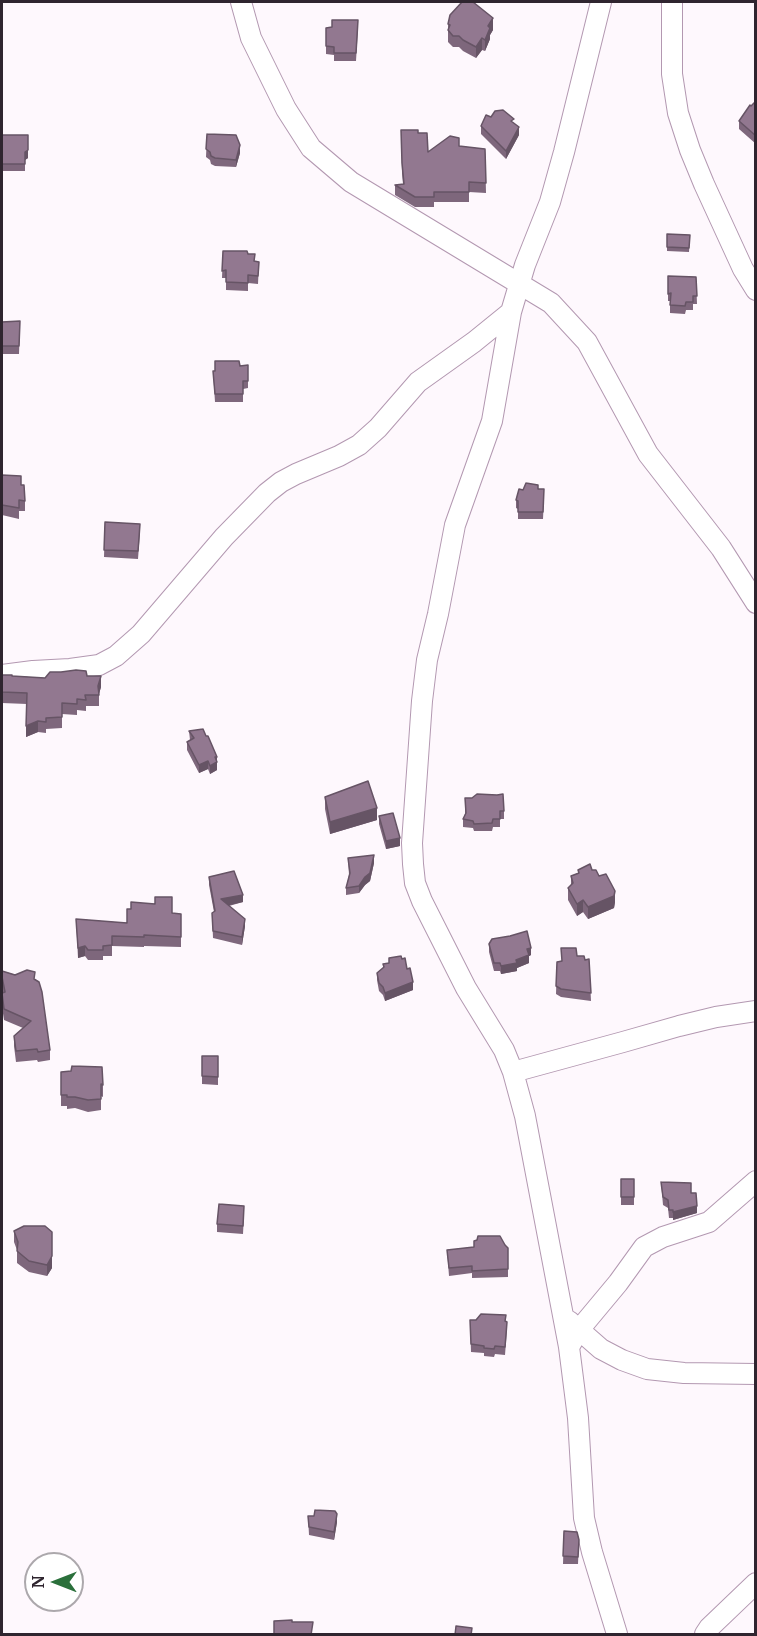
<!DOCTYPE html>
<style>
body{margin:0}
#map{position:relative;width:757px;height:1636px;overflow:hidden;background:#fef8fd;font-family:Merriweather,serif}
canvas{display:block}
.frame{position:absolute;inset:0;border:3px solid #2f252f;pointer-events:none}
.north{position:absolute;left:24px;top:1552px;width:60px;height:60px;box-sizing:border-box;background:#fff;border:2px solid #aca8ac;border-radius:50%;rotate:270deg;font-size:16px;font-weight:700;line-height:24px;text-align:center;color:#2f252f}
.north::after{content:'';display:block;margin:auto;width:21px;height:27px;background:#2b703b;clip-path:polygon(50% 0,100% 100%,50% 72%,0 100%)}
</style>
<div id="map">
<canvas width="757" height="1636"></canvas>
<div class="frame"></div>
<div class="north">N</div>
</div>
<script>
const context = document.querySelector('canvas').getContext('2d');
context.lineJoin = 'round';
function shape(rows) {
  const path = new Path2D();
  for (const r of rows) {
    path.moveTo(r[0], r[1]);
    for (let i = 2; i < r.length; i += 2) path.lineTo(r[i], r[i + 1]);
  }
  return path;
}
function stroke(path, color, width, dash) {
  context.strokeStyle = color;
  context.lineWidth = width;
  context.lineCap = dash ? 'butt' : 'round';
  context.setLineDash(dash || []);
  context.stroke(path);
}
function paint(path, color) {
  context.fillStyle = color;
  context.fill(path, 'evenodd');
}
const minor = shape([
 [241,2,251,38,286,109,311,148,351,182,551,303,587,342,648,454,721,548,756,603],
 [601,2,564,152,550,202,525,265,511,312,492,421,455,525,438,614,427,660,422,701,412,843,413,864,415,883,422,901,466,988,504,1050,513,1072,525,1116,569,1347,578,1418,584,1518,592,1552,617,1634],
 [672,2,672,74,678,113,690,150,704,184,743,269,756,290],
 [2,675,33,671,70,669,99,665,116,656,141,634,224,537,267,493,281,482,296,474,339,456,359,445,378,428,418,382,474,342,511,312],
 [513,1072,623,1042,679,1026,716,1017,756,1011],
 [569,1321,601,1349,622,1360,647,1369,684,1373,756,1374],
 [569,1347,578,1331,618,1283,644,1247,663,1237,709,1222,756,1181],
 [705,1634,709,1628,756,1583]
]);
stroke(minor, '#b398b1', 22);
stroke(minor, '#fff', 20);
paint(shape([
 [448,24,493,30,490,35,490,39,485,51,482,50,476,58,463,51,459,47,453,47,448,42],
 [326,28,358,28,356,61,334,61,334,55,326,54],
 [756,101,756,144,739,129,739,121],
 [491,117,514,123,519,135,506,159,481,134,481,126],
 [401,130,418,133,428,152,459,146,485,149,486,193,469,192,469,202,434,202,434,207,415,207,395,195,395,185,403,184,402,173],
 [207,134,240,153,236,167,215,166,211,164,210,160,206,157],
 [2,135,28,158,25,160,25,171,2,171],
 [667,234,690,235,689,252,667,251],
 [223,251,248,254,254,261,259,262,258,284,248,283,248,291,226,290,226,278,222,278],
 [668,276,696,277,697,304,693,304,693,310,686,310,685,314,670,313,670,301,668,301],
 [20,321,19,354,2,354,2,322],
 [248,365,248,388,243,389,243,402,215,402,213,371],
 [2,475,21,485,25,501,25,511,19,511,19,519,2,515],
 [523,490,544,497,543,519,518,519,518,509,516,508,516,500],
 [105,522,140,532,138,559,104,557],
 [2,675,45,678,101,687,99,694,99,706,86,706,86,711,77,710,77,715,62,714,62,728,46,729,46,733,38,732,26,737,27,704,2,703],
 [189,731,217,761,217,770,210,774,208,769,199,773,187,750,187,742,190,740],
 [325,797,377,820,330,834,325,809],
 [465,798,504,811,504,819,500,819,500,827,493,827,492,831,474,831,473,828,463,827,463,819,465,814],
 [379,816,400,846,386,849,379,824],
 [348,858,374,863,370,881,365,885,359,893,346,895,346,888,349,875],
 [578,870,592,870,599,876,615,902,614,908,588,919,583,912,577,916,568,900,568,888,571,886,571,876,578,873],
 [209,877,243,902,229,906,245,926,242,945,213,938,212,913,214,912,209,885],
 [172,914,181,914,181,947,144,946,144,947,112,946,112,956,103,956,103,960,88,960,85,956,78,958,76,919,127,923],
 [489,944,531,955,529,956,529,963,517,968,517,971,501,974,500,971,494,971,489,952],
 [577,956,585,960,589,959,591,1001,561,997,556,994,557,962],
 [389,958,402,959,407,969,413,990,385,1001,383,995,379,991,377,980,377,973,383,968,383,964,389,963],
 [2,971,35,980,50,1050,50,1060,38,1062,37,1060,16,1062,14,1046,14,1036,23,1028,4,1020,2,1007,2,993,3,992,2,987],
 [202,1056,218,1056,218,1085,202,1084],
 [61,1072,103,1085,103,1097,101,1096,101,1110,88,1112,75,1108,67,1109,67,1106,61,1106],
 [621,1179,634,1179,634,1205,621,1205],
 [661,1182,691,1193,697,1213,673,1220,673,1218,669,1218,668,1208,663,1205],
 [244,1214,243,1234,217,1232,217,1224],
 [14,1231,52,1268,47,1276,29,1272,17,1263,17,1250,14,1242],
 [505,1245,508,1248,508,1277,472,1278,472,1273,449,1276,447,1250],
 [470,1320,506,1321,507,1329,505,1355,495,1354,494,1357,484,1356,484,1353,471,1352],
 [308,1516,337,1522,334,1540,309,1535],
 [564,1531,579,1540,578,1564,563,1564]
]), '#7e677c');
paint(shape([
 [493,18,493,30,490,35,490,39,485,51,485,40,488,26],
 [482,38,482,50,476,58,476,47],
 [519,127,519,135,506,159,506,151],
 [240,145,240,153,236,167,236,160],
 [28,150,28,158,25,160,25,171,25,152],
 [101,676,101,687,98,697,98,686],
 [38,721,38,732,26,737,26,726],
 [215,757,217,757,217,770,210,774,210,766],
 [208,761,208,769,199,773,199,765],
 [377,808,377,820,330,834,330,822],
 [400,838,400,846,386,849,386,841],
 [374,855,374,863,370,881,365,885,359,893,359,886],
 [615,891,615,902,614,908,588,919,588,907],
 [243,895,243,902,221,907,221,899],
 [583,900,583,912,577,916,577,904],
 [245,919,245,926,242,945,242,937],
 [85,946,85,956,78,958,78,948],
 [531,948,531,955,529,956,529,963,517,968,517,971,501,974,501,966,516,960,527,949],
 [413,982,413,990,385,1001,385,993],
 [697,1206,697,1213,673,1220,673,1212],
 [52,1256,52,1268,47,1276,47,1265],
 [337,1514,337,1522,334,1540,334,1532]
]), '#665465');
const building = shape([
 [462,2,473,2,493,18,488,26,490,28,485,40,482,38,476,47,463,40,459,36,453,36,448,30,450,25,448,24,450,15,462,2],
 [332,20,358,20,356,53,334,53,334,47,326,46,326,28,332,27,332,20],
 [756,101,756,136,739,121,750,105,751,106,756,101],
 [503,110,514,119,511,121,519,127,506,151,481,126,486,115,491,117,495,111,503,110],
 [401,130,418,130,418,133,427,133,428,152,450,136,459,138,459,146,485,149,486,183,469,182,469,192,434,192,434,197,415,197,395,185,404,184,402,163,401,130],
 [207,134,236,135,240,145,236,160,215,158,211,156,210,152,206,149,207,134],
 [2,135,28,135,28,150,25,152,25,164,2,164,2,135],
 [667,234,690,235,689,248,667,247,667,234],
 [223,251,247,251,248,254,255,254,254,261,259,262,258,276,248,275,248,283,226,282,226,270,222,271,223,251],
 [668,276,696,277,697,296,693,296,693,302,686,302,685,306,670,305,671,293,668,294,668,276],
 [20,321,19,346,2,346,2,322,20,321],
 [215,361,239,361,240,366,248,365,248,381,243,381,243,394,215,394,213,371,215,371,215,361],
 [2,475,21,476,21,485,24,485,25,501,19,500,19,508,2,505,2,475],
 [526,483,538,485,538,489,544,489,543,512,518,512,518,501,516,500,519,489,523,490,526,483],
 [105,522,140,524,138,551,104,550,105,522],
 [76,670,86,671,87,676,101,676,98,686,99,695,85,695,86,700,77,699,77,704,62,703,62,717,46,718,46,722,38,721,26,726,27,693,2,692,2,675,12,675,12,676,45,678,50,672,61,672,76,670],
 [203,729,206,736,208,736,217,757,215,757,217,762,210,766,208,761,199,765,187,742,194,738,189,731,203,729],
 [368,781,377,808,330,822,325,797,368,781],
 [477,794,497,795,503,794,504,811,500,811,500,819,493,819,492,823,474,824,473,821,463,819,466,813,465,798,472,798,477,794],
 [393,813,400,838,386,841,379,816,393,813],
 [374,855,370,873,365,877,359,886,346,888,350,873,348,858,374,855],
 [590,864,592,870,596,870,599,876,606,874,615,891,614,896,588,907,583,900,577,904,568,888,573,883,571,876,579,873,578,870,590,864],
 [234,871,243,895,221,899,245,919,242,937,213,931,212,913,215,911,209,877,234,871],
 [155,897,172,897,172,913,181,914,181,937,144,935,144,937,112,936,112,945,103,946,103,950,88,950,85,946,78,948,76,919,127,923,127,909,131,909,131,902,155,904,155,897],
 [527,931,531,948,527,949,529,955,516,960,517,963,501,966,500,963,494,963,489,944,492,939,510,936,527,931],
 [561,948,576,948,577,956,584,956,585,960,589,959,591,993,561,989,556,986,557,962,562,961,561,948],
 [401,956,402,959,405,958,407,969,410,968,413,982,385,993,383,987,379,983,377,973,384,967,383,964,389,963,389,958,401,956],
 [27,970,35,972,34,979,39,982,42,992,50,1050,38,1052,37,1049,16,1051,14,1036,31,1021,4,1009,2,993,5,992,2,977,2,971,15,975,27,970],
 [202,1056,218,1056,218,1077,202,1076,202,1056],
 [72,1066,102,1067,103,1085,101,1084,101,1099,88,1100,75,1097,67,1097,67,1095,61,1095,61,1072,71,1071,72,1066],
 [621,1179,634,1179,634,1197,621,1197,621,1179],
 [661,1182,691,1183,691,1193,696,1193,697,1206,673,1212,673,1210,669,1210,668,1200,663,1197,661,1182],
 [219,1204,244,1206,243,1226,217,1224,219,1204],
 [24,1226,45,1226,52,1232,52,1256,47,1265,29,1261,17,1251,18,1242,14,1231,24,1226],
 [478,1236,500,1236,505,1245,508,1248,508,1269,472,1271,472,1266,449,1268,447,1250,474,1247,474,1241,477,1240,478,1236],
 [481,1314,506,1315,505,1321,507,1322,505,1347,495,1346,494,1349,484,1348,484,1346,471,1344,470,1320,476,1320,481,1314],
 [315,1510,335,1511,337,1514,334,1532,309,1527,308,1516,314,1516,315,1510],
 [564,1531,577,1532,579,1540,578,1557,563,1556,564,1531],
 [292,1620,292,1622,313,1622,311,1635,274,1635,274,1621,292,1620],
 [456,1626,472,1628,471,1635,455,1635,456,1626]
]);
paint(building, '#927890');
stroke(building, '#665465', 1.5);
</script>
